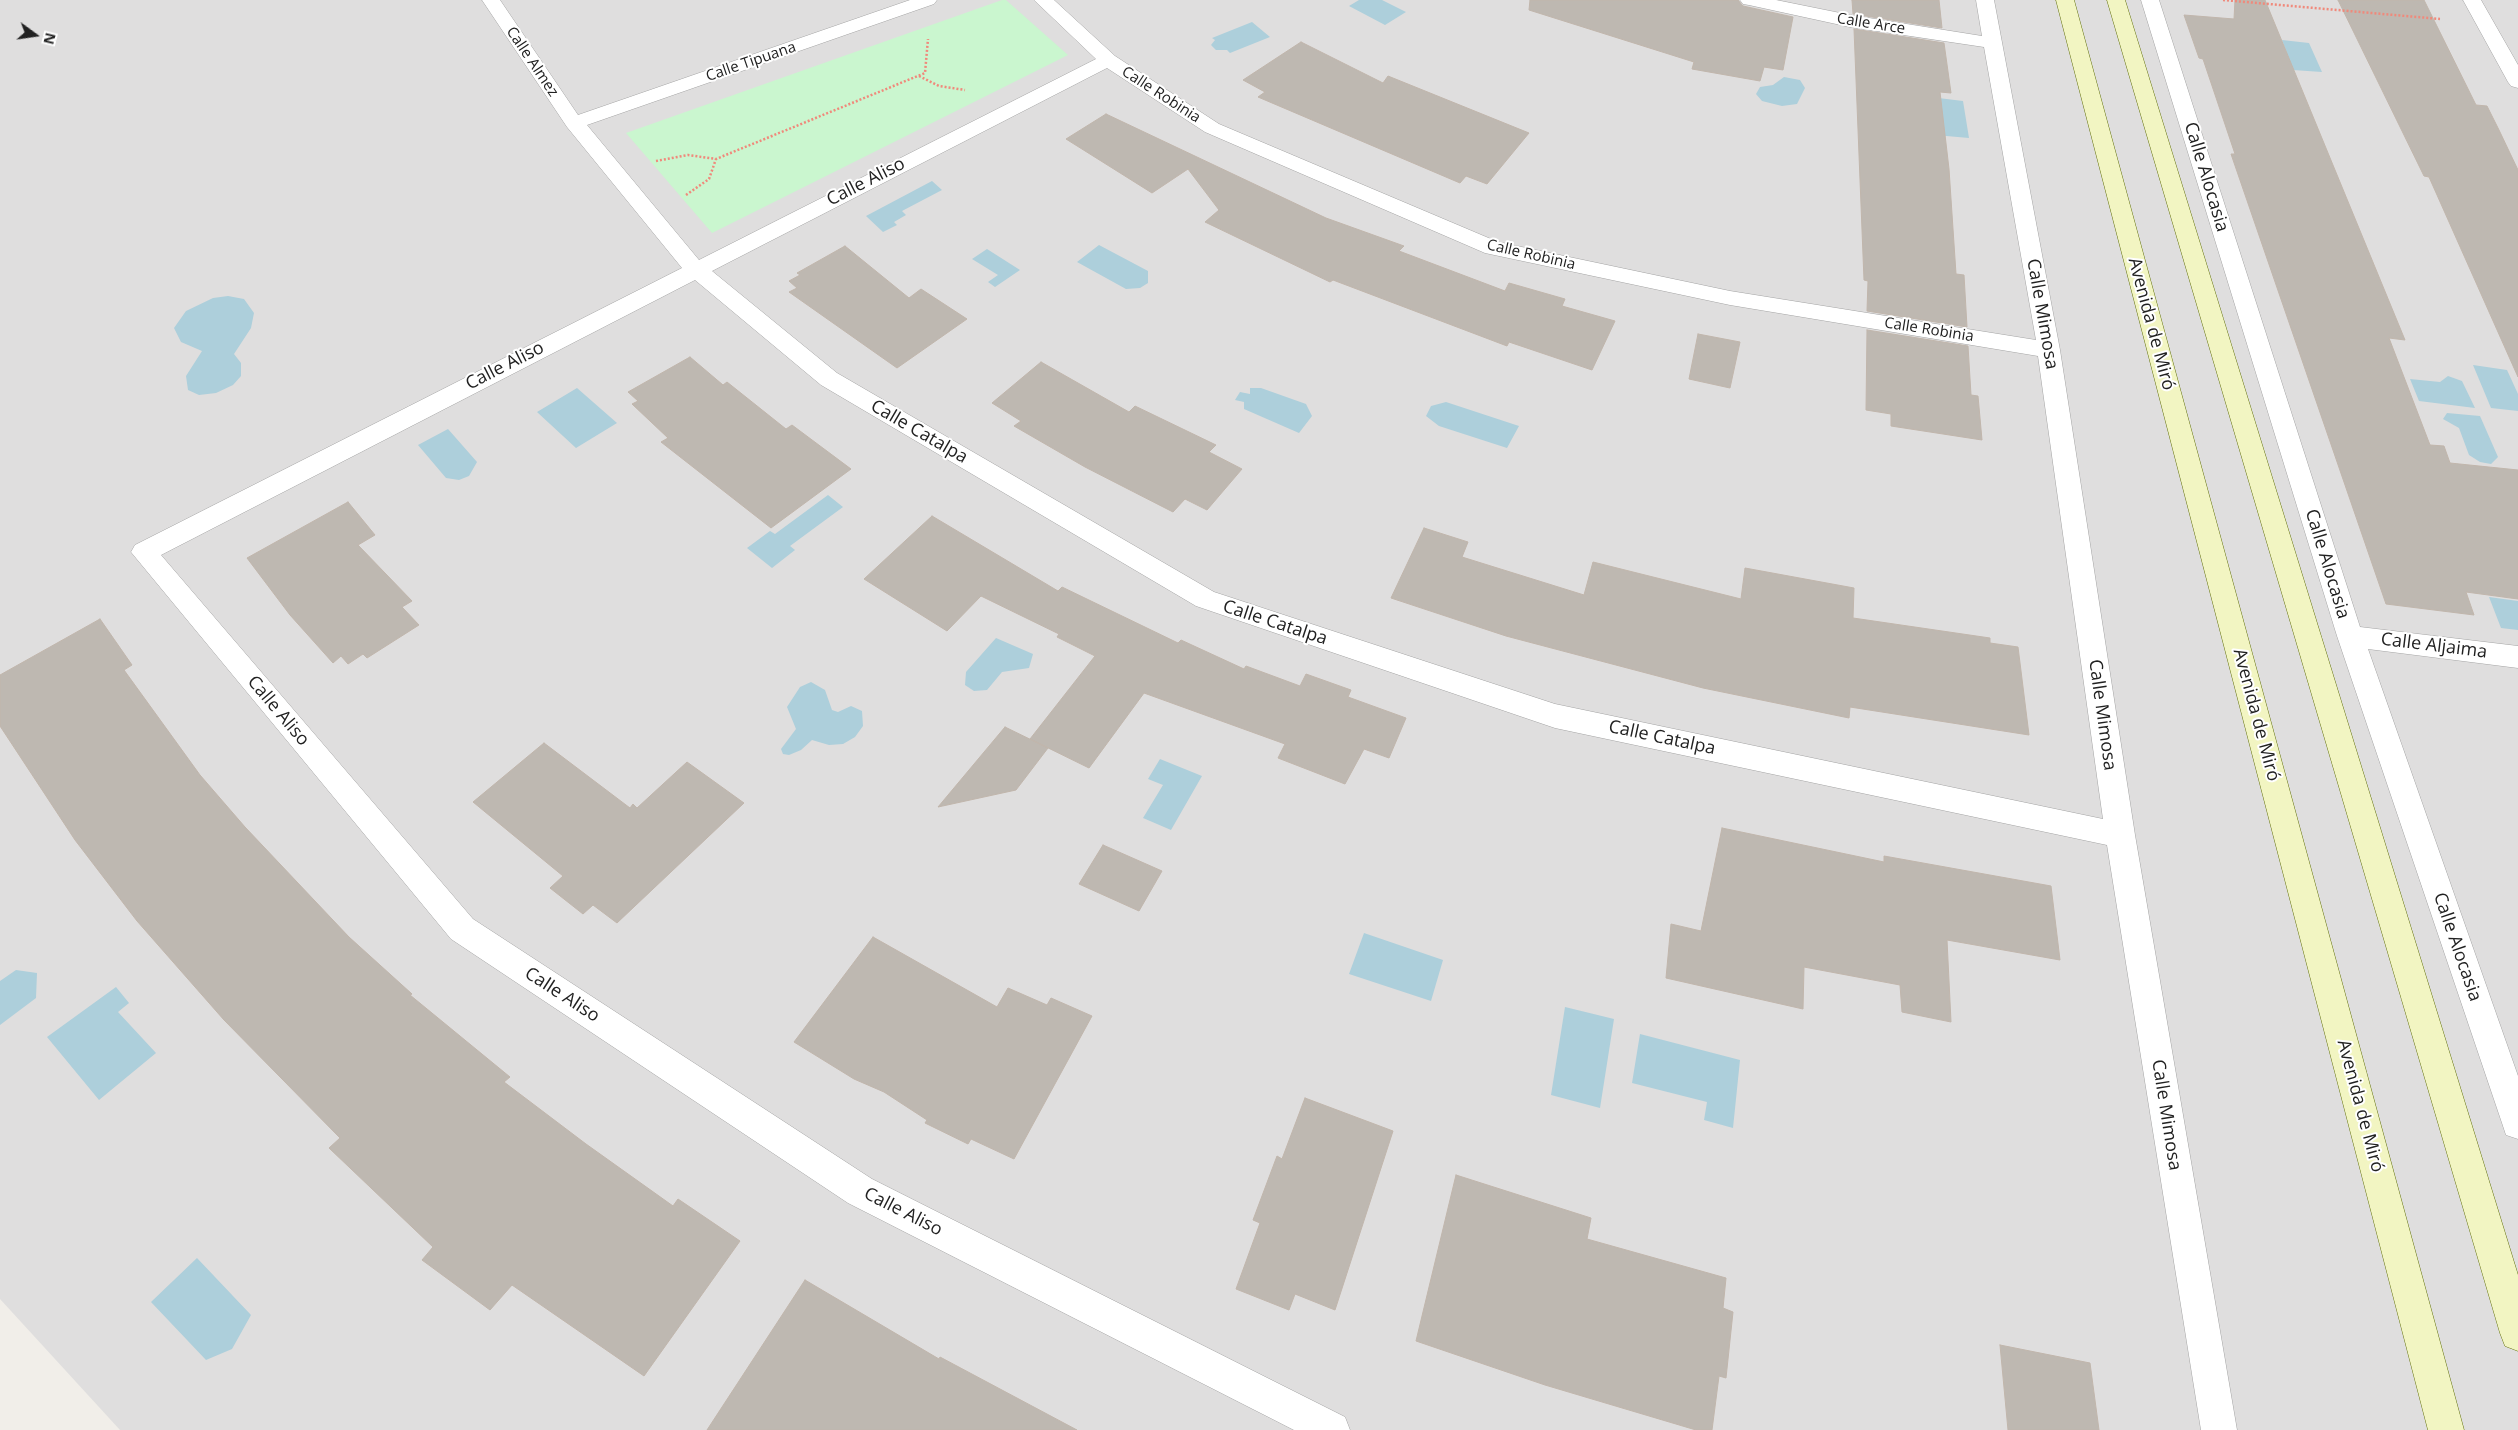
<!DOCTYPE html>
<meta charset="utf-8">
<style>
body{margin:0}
#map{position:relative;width:2518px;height:1430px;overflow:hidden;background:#f1eee9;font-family:"Open Sans",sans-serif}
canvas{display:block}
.north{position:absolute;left:10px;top:10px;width:50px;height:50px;-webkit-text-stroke:4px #fff;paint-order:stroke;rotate:104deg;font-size:14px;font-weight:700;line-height:20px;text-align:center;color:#212121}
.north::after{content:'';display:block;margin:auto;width:18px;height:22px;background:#212121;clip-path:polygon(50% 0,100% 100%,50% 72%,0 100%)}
</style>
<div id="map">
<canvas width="2518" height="1430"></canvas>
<div class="north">N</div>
</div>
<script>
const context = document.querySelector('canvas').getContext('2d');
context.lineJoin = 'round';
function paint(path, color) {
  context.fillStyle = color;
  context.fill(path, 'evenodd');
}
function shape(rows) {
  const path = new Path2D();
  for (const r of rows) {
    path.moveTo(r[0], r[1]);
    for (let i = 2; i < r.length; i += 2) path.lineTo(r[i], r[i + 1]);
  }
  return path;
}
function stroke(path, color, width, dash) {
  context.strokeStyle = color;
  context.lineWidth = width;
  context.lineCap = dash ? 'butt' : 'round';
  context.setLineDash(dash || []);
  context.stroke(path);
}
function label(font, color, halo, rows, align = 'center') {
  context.font = font + ' "Open Sans",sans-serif';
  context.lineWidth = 4;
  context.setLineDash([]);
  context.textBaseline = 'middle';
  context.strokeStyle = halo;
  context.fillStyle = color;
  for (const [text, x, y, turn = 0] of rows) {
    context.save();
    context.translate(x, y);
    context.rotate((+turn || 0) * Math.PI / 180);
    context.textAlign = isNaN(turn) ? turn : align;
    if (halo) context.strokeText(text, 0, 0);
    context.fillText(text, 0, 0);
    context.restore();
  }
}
paint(shape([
 [0,0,2518,0,2518,1430,120,1430,0,1299]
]), '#dfdede');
paint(shape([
 [1002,0,1006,0,1068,55,712,233,626,133]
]), '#caf6cf');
paint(shape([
 [1359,0,1382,0,1406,12,1385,25,1349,6],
 [1252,22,1270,37,1230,53,1227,50,1216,50,1211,45,1215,40,1212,38],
 [2282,40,2309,43,2322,72,2293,70],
 [1784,77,1800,80,1805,88,1797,104,1782,106,1762,101,1756,94,1760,87,1773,85],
 [1930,97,1963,101,1969,138,1935,135],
 [932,181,942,190,902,211,906,215,894,222,897,225,883,232,866,216],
 [1099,245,1148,271,1148,283,1140,288,1126,289,1077,262],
 [987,249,1020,270,995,287,988,282,998,275,972,259],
 [228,296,244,299,254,313,251,328,234,354,241,363,241,376,233,385,216,393,199,395,188,390,186,376,202,351,181,342,174,328,186,311,213,298],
 [2473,365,2507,370,2518,394,2518,411,2491,408],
 [2448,376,2462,381,2475,408,2419,401,2410,379,2440,382],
 [577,388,617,423,576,448,537,412],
 [1250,388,1261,388,1306,404,1312,416,1299,433,1244,409,1244,402,1235,400,1240,392,1250,394],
 [1446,402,1519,426,1507,448,1439,426,1426,416,1431,406],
 [2447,413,2480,416,2498,457,2491,464,2480,462,2469,455,2459,428,2443,419],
 [448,429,477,462,469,476,459,480,446,478,418,445],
 [828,495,843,507,790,546,795,550,772,568,747,548,770,531,775,534],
 [2489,597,2518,601,2518,630,2501,628],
 [996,638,1033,654,1029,668,1002,672,987,690,974,691,965,685,966,672],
 [811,682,825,690,832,710,838,712,851,706,862,711,863,726,855,737,843,744,829,745,812,740,801,750,789,755,783,754,781,749,796,729,787,707,800,687],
 [1160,759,1202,776,1171,830,1143,818,1163,785,1148,779],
 [1364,933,1443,960,1431,1001,1349,974],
 [16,970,37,973,36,998,0,1025,0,981],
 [116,987,129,1003,118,1012,156,1053,99,1100,47,1037],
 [1565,1007,1614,1019,1600,1108,1551,1095],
 [1640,1034,1740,1060,1733,1128,1704,1120,1707,1102,1632,1083],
 [197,1258,251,1315,232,1349,206,1360,151,1302]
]), '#adcfdb');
const building = shape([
 [1530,0,1738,0,1743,6,1793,17,1783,70,1764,67,1760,81,1692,69,1694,62,1529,10,1530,0],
 [1852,0,1939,0,1942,28,1853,14,1852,0],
 [2235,0,2265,0,2405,340,2389,338,2430,445,2444,446,2450,463,2518,470,2518,599,2466,592,2474,615,2386,604,2231,154,2235,154,2203,59,2199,58,2184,15,2234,19,2235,0],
 [2338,0,2424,0,2476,105,2487,106,2499,130,2518,170,2518,377,2429,177,2424,176,2338,0],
 [1854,29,1944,43,1951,93,1940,92,1949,169,1956,274,1964,275,1967,327,1867,311,1868,281,1864,280,1854,29],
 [1301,42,1383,83,1388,76,1529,133,1487,184,1466,176,1460,183,1258,97,1265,92,1243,80,1301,42],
 [1106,114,1326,218,1404,246,1399,251,1505,291,1509,283,1565,299,1562,306,1615,321,1592,370,1509,342,1507,346,1333,280,1330,282,1205,222,1219,210,1188,169,1152,193,1066,139,1106,114],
 [845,246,909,298,921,289,967,319,897,368,789,292,797,288,789,281,800,275,797,273,845,246],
 [1867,330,1968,346,1971,395,1978,396,1982,440,1891,426,1891,414,1866,410,1867,330],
 [1698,334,1740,342,1730,388,1689,379,1698,334],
 [690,357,723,385,727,382,786,429,792,425,851,469,771,528,661,442,668,438,632,404,638,401,628,392,690,357],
 [1041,362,1129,412,1135,406,1216,445,1209,452,1242,469,1207,510,1185,499,1173,512,1085,467,1014,426,1021,421,992,403,1041,362],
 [348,502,375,535,358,545,412,601,402,607,419,625,367,658,363,654,348,664,341,656,333,663,290,615,247,558,348,502],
 [932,516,1058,591,1062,587,1178,643,1181,640,1244,669,1246,666,1300,686,1306,674,1351,690,1348,697,1406,718,1389,758,1364,749,1345,784,1278,758,1285,744,1144,693,1089,768,1030,739,1095,656,1057,637,1059,634,981,596,947,631,864,579,932,516],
 [1424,528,1468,542,1462,557,1584,595,1593,562,1741,599,1745,568,1854,588,1853,618,1990,638,1990,643,2018,647,2029,735,1850,707,1849,718,1703,688,1506,636,1391,598,1424,528],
 [100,619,132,665,124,670,200,775,245,827,349,937,412,994,410,995,510,1077,504,1082,586,1144,673,1206,678,1199,740,1241,644,1376,512,1285,490,1310,422,1260,433,1247,329,1148,340,1138,224,1020,137,921,75,840,0,726,0,675,100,619],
 [1005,727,1048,748,1016,790,938,807,1005,727],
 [544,743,630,808,633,804,637,808,687,762,744,803,617,923,593,905,583,914,550,888,563,876,473,802,544,743],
 [1722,828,1884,862,1884,856,2051,886,2060,960,1947,940,1951,1022,1902,1012,1900,985,1804,967,1803,1009,1666,978,1671,924,1701,931,1722,828],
 [1103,845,1162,871,1139,911,1079,884,1103,845],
 [873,937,997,1007,1008,988,1047,1005,1051,998,1092,1016,1014,1159,971,1139,968,1144,925,1123,927,1120,884,1092,854,1079,794,1042,873,937],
 [1305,1098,1393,1131,1335,1310,1295,1294,1289,1310,1236,1289,1260,1223,1253,1220,1277,1156,1282,1159,1305,1098],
 [1456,1175,1591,1218,1587,1239,1726,1278,1723,1308,1733,1312,1726,1378,1719,1376,1712,1430,1696,1430,1545,1385,1416,1341,1456,1175],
 [805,1280,939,1359,940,1357,1077,1430,707,1430,805,1280],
 [2000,1345,2090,1363,2099,1430,2008,1430,2000,1345]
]);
paint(building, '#beb8b1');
stroke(building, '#c1b6ac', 1);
const minor = shape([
 [482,0,500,0,578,115,910,0,937,0,934,4,587,125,699,260,1096,59,1034,0,1054,0,1115,56,1219,124,1498,242,1730,291,2036,340,1984,47,1850,27,1749,5,1743,4,1740,0,1776,0,1850,15,1982,36,1976,0,1994,0,2060,350,2135,835,2237,1430,2201,1430,2107,845,1555,728,1196,606,821,385,695,280,161,555,473,919,872,1179,1345,1417,1350,1430,1294,1430,848,1203,451,939,131,552,135,545,682,268,567,127,482,0],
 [1107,68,1205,132,1485,253,1730,305,2038,356,2103,819,1555,704,1214,592,837,373,712,271,1107,68],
 [2141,0,2159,0,2360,627,2518,646,2518,668,2368,649,2518,1076,2518,1139,2506,1135,2502,1123,2337,636,2141,0],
 [2463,0,2481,0,2518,65,2518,88,2511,86,2508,82,2463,0]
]);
const secondary = shape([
 [2056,0,2074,0,2464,1430,2428,1430,2056,0],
 [2107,0,2125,0,2518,1275,2518,1351,2505,1346,2500,1333,2107,0]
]);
stroke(minor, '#a5a5a5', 1);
stroke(secondary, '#65730e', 1);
stroke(shape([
 [2223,0,2440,19],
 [919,76,939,86,965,90],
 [656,161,688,155,716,159,925,73,928,39],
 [686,195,709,179,716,159]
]), '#f0897b', 2.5, [2, 2]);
paint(minor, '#fff');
paint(secondary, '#f2f5c2');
label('15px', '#212121', '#fff', [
 ["Calle Arce",1871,24,9],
 ["Calle Almez",532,62,56],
 ["Calle Tipuana",751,62,-19],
 ["Calle Robinia",1161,95,33],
 ["Calle Robinia",1531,255,13],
 ["Calle Robinia",1929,330,9]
]);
label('18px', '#212121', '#fff', [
 ["Calle Alocasia",2206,177,73],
 ["Calle Aliso",866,182,-27],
 ["Calle Mimosa",2042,314,80],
 ["Avenida de Miró",2151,324,75],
 ["Calle Aliso",505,366,-27],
 ["Calle Catalpa",919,432,30],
 ["Calle Alocasia",2327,564,73],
 ["Calle Catalpa",1275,623,18],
 ["Calle Aljaima",2434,646,7],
 ["Calle Aliso",278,711,50],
 ["Calle Mimosa",2102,715,82],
 ["Avenida de Miró",2256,715,75],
 ["Calle Catalpa",1662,738,12],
 ["Calle Alocasia",2457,947,71],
 ["Calle Aliso",562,995,33],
 ["Avenida de Miró",2360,1106,75],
 ["Calle Mimosa",2166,1115,81],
 ["Calle Aliso",903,1212,27]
]);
</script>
